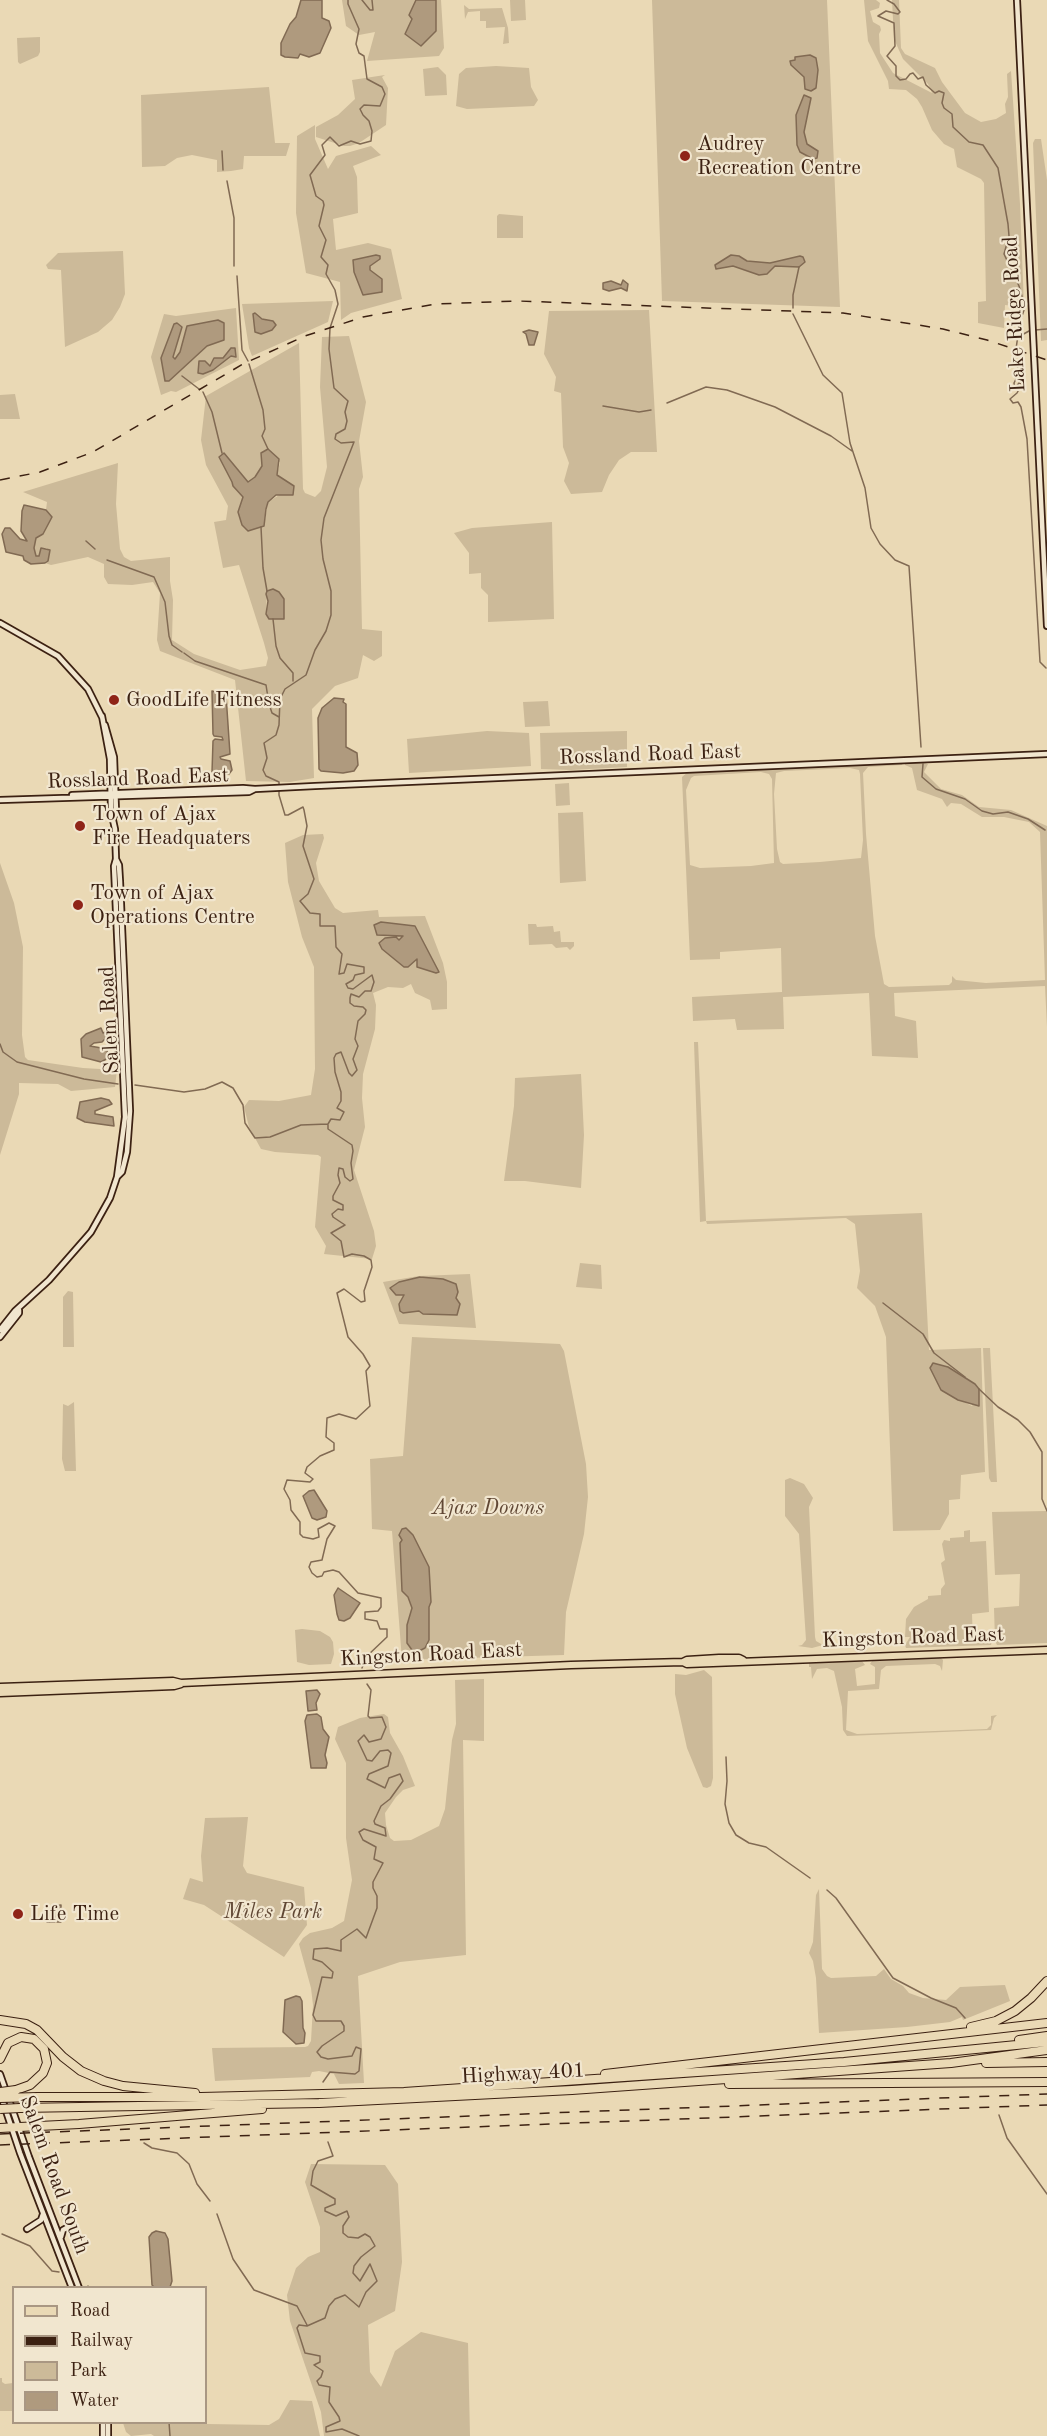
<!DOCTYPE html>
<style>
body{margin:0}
#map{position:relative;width:1047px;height:2436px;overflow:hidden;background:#ead9b5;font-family:"Old Standard TT",serif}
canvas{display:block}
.legend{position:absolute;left:12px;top:2286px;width:195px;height:138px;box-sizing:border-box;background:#f1e6cf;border:2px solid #a99783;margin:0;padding:8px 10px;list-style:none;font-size:18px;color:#3c2112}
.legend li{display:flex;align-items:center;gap:12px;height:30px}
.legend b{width:30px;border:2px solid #a99783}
</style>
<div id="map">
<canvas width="1047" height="2436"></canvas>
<ul class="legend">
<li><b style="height:8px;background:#ead9b5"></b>Road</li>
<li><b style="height:8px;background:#3c2112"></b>Railway</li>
<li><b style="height:16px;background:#ccba99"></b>Park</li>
<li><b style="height:16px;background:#af9a7e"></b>Water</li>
</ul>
</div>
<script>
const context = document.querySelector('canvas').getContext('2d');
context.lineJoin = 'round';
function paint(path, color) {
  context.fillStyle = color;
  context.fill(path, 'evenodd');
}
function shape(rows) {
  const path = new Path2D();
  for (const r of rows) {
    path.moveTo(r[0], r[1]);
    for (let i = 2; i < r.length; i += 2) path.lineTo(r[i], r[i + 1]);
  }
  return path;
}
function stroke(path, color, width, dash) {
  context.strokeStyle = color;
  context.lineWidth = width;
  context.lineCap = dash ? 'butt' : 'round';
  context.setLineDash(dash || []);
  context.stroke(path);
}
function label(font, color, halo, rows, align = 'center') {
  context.font = font + ' "Old Standard TT",serif';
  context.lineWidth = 4.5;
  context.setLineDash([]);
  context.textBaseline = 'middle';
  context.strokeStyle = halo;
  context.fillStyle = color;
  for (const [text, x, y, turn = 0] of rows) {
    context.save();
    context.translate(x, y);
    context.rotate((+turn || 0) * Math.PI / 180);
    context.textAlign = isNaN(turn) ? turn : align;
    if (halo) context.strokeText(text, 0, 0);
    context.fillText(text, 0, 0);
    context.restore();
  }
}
paint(shape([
 [342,0,441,0,444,48,439,56,367,61,375,32,359,35,346,26],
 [510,0,525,0,526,20,511,21],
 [652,0,827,0,840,307,662,301],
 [864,0,876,0,880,3,879,8,870,11,873,22,880,26,881,30,879,34,880,53,893,73,932,93,928,84,903,59,894,39,892,0,899,0,901,48,905,54,935,68,942,82,965,113,981,122,996,119,1006,113,1005,104,1008,97,1007,74,1011,71,1020,204,1024,307,1005,305,1004,328,978,323,978,302,986,301,984,183,981,179,957,167,954,149,944,144,932,130,922,107,917,99,906,90,889,89,888,81,868,41],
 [464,5,469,9,502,8,508,28,509,43,503,44,505,27,486,28,486,21,480,21,480,11,468,12,465,19],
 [40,37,40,52,38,56,20,64,18,62,17,38],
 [496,66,529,68,531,87,538,100,534,106,467,109,456,106,459,74,466,68],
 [438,67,446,75,447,95,425,96,423,69],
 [385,75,382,77,388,88,386,125,359,143,350,146,344,146,316,137,316,127,338,115,355,99,352,80],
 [269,87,275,143,290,143,286,156,244,156,243,169,231,171,217,172,217,160,192,155,177,158,165,166,142,167,141,95],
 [315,125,315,139,328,169,336,156,371,146,381,155,353,166,357,177,358,213,333,219,336,250,368,243,391,249,402,299,351,313,341,320,340,282,306,273,296,213,297,136],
 [1035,139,1041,139,1047,180,1047,340,1041,341,1033,143],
 [499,214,523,216,523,238,497,238,497,216],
 [123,251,125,294,120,307,112,320,98,332,65,347,61,270,48,269,46,265,58,253],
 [333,301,328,322,252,356,249,348,242,304],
 [236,308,239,360,176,392,171,391,161,395,151,357,164,314,176,316],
 [649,310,657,452,631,452,619,460,609,475,602,492,571,494,564,481,569,463,563,447,561,393,554,391,556,377,544,354,549,311],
 [349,336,366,402,359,441,363,477,359,489,362,629,382,631,382,656,374,661,363,655,358,678,335,686,312,709,314,778,290,782,246,781,235,680,160,651,157,640,160,593,153,582,132,585,108,584,104,577,104,564,88,557,51,565,45,563,48,561,47,548,41,548,39,556,36,556,34,548,36,538,43,534,52,517,46,510,47,502,23,492,118,463,116,504,120,549,124,557,131,561,170,557,170,581,173,600,172,640,194,654,240,670,266,666,268,658,264,643,239,565,223,568,214,522,226,520,228,506,206,465,201,440,206,396,299,343,303,489,305,493,315,497,321,491,327,467,320,387,322,337],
 [224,453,248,482,255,477,262,466,262,459,280,462,277,475,294,486,268,502,264,526,248,531,243,497,233,486],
 [267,591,284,619,269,619,266,614],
 [15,394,20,419,0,419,0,395],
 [552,522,554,619,488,622,488,595,481,588,481,573,469,574,469,553,454,533,472,528],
 [548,701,550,726,525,727,523,702],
 [487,731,529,733,531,766,409,773,407,739],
 [627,731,627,767,571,770,541,769,540,733],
 [921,762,928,764,924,772,941,789,962,795,979,807,1011,810,1047,826,1047,1027,1045,986,894,993,895,1016,916,1021,918,1058,872,1056,869,993,783,997,784,1029,737,1030,735,1019,693,1021,692,997,782,992,781,948,720,952,720,959,690,960,682,777,688,772,903,763,902,765,868,767,863,773,866,834,875,936,884,984,889,987,949,985,952,982,952,976,956,980,986,983,1045,980,1040,832,1029,822,1004,817,982,817,961,804,951,803,947,807,942,799,917,790,912,768,905,765,905,763],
 [850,768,859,770,860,774,863,840,861,858,820,862,783,864,780,862,777,849,774,794,776,773,784,771],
 [761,772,769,774,772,779,774,863,751,866,700,868,690,865,686,790,691,778,694,776],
 [569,783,570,805,556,806,555,784],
 [583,812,586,881,560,883,558,813],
 [323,834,324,838,316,863,319,881,335,908,343,913,378,910,379,917,425,916,443,963,447,982,447,1009,432,1010,430,1000,415,993,411,984,403,988,388,987,373,993,376,1005,375,1029,363,1074,362,1098,365,1127,354,1170,374,1231,376,1246,372,1259,324,1254,326,1246,315,1227,321,1157,318,1155,275,1152,261,1149,249,1127,244,1107,249,1100,279,1101,311,1095,315,1069,314,967,302,937,288,882,285,843,303,835],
 [0,863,14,903,23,947,22,1035,25,1057,28,1060,83,1068,117,1070,115,1087,71,1091,58,1084,19,1083,19,1094,0,1155],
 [528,924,536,924,537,927,553,926,554,932,560,931,561,942,574,942,574,946,570,950,567,947,556,948,552,944,529,945],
 [694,1042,698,1042,706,1221,922,1213,929,1350,981,1348,985,1472,961,1475,960,1499,949,1500,949,1514,940,1530,893,1531,886,1337,875,1306,857,1288,860,1271,855,1224,846,1218,707,1224,706,1221,700,1222],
 [931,1364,948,1367,975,1384,979,1388,972,1406,941,1390,930,1368],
 [581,1074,584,1135,581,1188,525,1181,504,1181,514,1106,515,1078],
 [580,1263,601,1265,602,1289,576,1287],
 [470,1274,476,1328,399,1324,383,1282,419,1276],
 [68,1291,73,1292,74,1347,63,1347,63,1297],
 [412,1337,560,1344,564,1351,586,1464,588,1497,584,1534,566,1612,564,1655,402,1660,392,1531,372,1529,370,1459,403,1456],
 [983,1348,990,1348,997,1482,991,1482,989,1478],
 [74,1402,76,1471,65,1471,62,1459,63,1404,68,1406],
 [790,1478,804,1484,813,1498,809,1507,815,1637,816,1641,823,1645,812,1648,798,1646,802,1645,806,1640,799,1534,785,1516,785,1480],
 [1047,1511,1047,1643,997,1645,995,1641,994,1608,1019,1606,1020,1574,995,1575,992,1512],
 [970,1530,970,1542,986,1541,989,1612,972,1614,973,1642,992,1641,991,1645,906,1648,905,1645,910,1637,905,1637,906,1619,914,1607,928,1599,928,1596,941,1595,941,1589,945,1584,941,1563,945,1560,942,1544,944,1540,950,1541,950,1538,964,1537,964,1531],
 [302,1629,320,1631,330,1637,333,1642,334,1654,331,1664,309,1665,297,1662,295,1630],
 [941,1658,943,1660,942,1671,940,1666,935,1664,886,1666,881,1670,879,1689,848,1691,846,1730,857,1734,987,1729,991,1725,991,1716,997,1715,994,1718,991,1730,847,1736,843,1730,842,1707,834,1671,827,1668,817,1669,812,1679,811,1667,809,1667,809,1663,862,1661,865,1665,855,1669,857,1686,875,1684,875,1667,870,1664,872,1661],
 [704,1670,712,1677,713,1778,711,1786,707,1788,703,1787,687,1748,675,1694,675,1674,686,1675],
 [484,1679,484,1741,463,1740,466,1955,400,1962,358,1976,364,2083,339,2084,334,2074,319,2071,312,2072,310,2077,215,2081,212,2048,305,2047,308,2046,311,2041,313,2005,311,1988,299,1944,303,1938,310,1933,332,1928,344,1921,352,1880,346,1838,346,1763,335,1739,338,1727,360,1718,384,1714,388,1717,390,1733,403,1756,415,1786,403,1790,396,1797,385,1813,386,1825,390,1838,394,1841,411,1840,439,1826,445,1809,452,1740,456,1724,455,1680],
 [248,1817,243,1866,247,1873,304,1887,307,1925,284,1957,204,1905,183,1899,190,1878,203,1882,201,1856,205,1818],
 [819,1889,822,1969,827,1976,831,1978,876,1976,884,1969,891,1979,903,1986,909,1993,923,1998,946,2000,960,1987,1005,1985,1010,2001,963,2020,962,2017,950,2022,907,2027,819,2033,816,1978,813,1961,809,1953,813,1942,816,1895],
 [311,2164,385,2165,398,2184,402,2262,395,2311,368,2325,370,2372,381,2387,395,2351,421,2332,468,2343,470,2436,324,2436,321,2412,290,2321,287,2295,296,2268,308,2257,320,2252,320,2227,305,2182],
 [0,2378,2,2378,2,2382,5,2384,13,2383,13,2411,0,2411],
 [290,2400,312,2401,320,2436,154,2436,151,2434,131,2436,126,2432,123,2423,206,2422,206,2420,207,2424,269,2425,279,2419]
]), '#ccba99');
const water = shape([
 [301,0,322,0,322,18,329,21,331,28,320,53,309,57,300,54,298,58,285,57,281,55,281,43,290,24,296,17,301,0],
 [416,0,436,0,436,31,421,46,405,34,412,19,409,15,416,0],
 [810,55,816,58,818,70,816,88,811,91,805,89,804,77,791,65,790,61,795,60,795,57,810,55],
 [804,95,811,98,804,132,807,144,818,151,817,158,813,159,800,152,797,145,796,115,804,95],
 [376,255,380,256,380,259,370,266,370,270,382,279,382,292,363,295,354,272,353,260,376,255],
 [731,255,739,256,747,261,770,263,800,256,803,257,805,262,799,267,775,266,767,274,759,275,733,266,716,269,715,265,731,255],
 [623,280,628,284,627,291,621,288,609,291,603,289,603,283,611,281,621,285,623,280],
 [255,313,262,319,273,321,276,325,272,330,261,334,255,332,253,314,255,313],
 [218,320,224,323,224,340,207,346,169,381,165,381,161,358,174,324,177,323,182,327,173,357,175,359,180,352,187,326,218,320],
 [529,330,538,332,534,345,529,345,526,334,523,332,529,330],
 [231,348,235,348,236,357,231,356,213,370,203,374,198,373,199,361,205,361,210,366,214,358,223,358,231,348],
 [268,449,279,459,277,475,294,486,293,495,276,495,268,502,266,509,264,526,248,531,242,525,238,512,243,497,233,486,232,482,219,457,224,453,248,482,255,477,262,466,261,453,268,449],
 [24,505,46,510,52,517,43,534,36,538,34,548,36,556,39,556,41,548,50,550,48,561,45,563,31,564,24,560,23,556,6,552,2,534,5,528,10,528,20,539,27,541,21,531,22,511,24,505],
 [273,589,279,592,284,599,284,619,269,619,266,614,268,601,266,594,267,591,273,589],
 [212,691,226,695,230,754,220,757,221,759,230,761,232,770,229,774,212,772,213,741,215,739,223,740,222,737,214,736,213,734,212,691],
 [334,698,344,699,343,702,346,704,346,747,357,753,358,765,354,771,343,773,321,771,319,769,318,718,322,708,334,698],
 [381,922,415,926,439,972,436,973,417,967,417,959,408,967,404,967,382,949,379,943,385,938,396,937,399,940,403,936,377,935,374,925,381,922],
 [101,1028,103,1033,108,1031,108,1036,102,1042,94,1043,90,1046,107,1049,108,1058,101,1062,82,1057,81,1039,86,1034,101,1028],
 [101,1098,109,1100,112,1104,95,1111,95,1114,113,1117,114,1126,85,1122,77,1118,80,1102,101,1098],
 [420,1277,443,1279,456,1284,458,1292,456,1298,460,1304,457,1315,423,1314,419,1311,403,1313,400,1311,399,1304,404,1295,396,1295,390,1288,399,1282,420,1277],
 [933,1363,948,1367,975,1384,979,1389,979,1406,958,1400,941,1390,930,1368,933,1363],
 [314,1490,327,1511,326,1517,317,1520,312,1518,303,1496,309,1491,314,1490],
 [406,1528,413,1535,429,1567,431,1602,429,1607,429,1640,425,1648,419,1651,412,1650,407,1643,407,1625,412,1608,408,1597,402,1591,400,1543,402,1540,399,1535,402,1529,406,1528],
 [338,1588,360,1603,350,1618,344,1621,339,1620,337,1614,334,1595,338,1588],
 [317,1690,320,1694,316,1703,317,1710,308,1711,306,1691,317,1690],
 [317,1714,321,1717,323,1729,329,1737,325,1755,327,1763,326,1768,311,1768,305,1721,307,1715,317,1714],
 [61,1905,61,1909,56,1911,61,1911,61,1922,57,1922,56,1916,55,1922,47,1922,48,1911,53,1906,61,1905],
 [296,1996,300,1997,302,2001,303,2028,305,2033,304,2043,296,2044,283,2032,285,2000,296,1996],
 [156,2231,165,2233,168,2239,172,2281,170,2287,154,2287,152,2285,149,2237,152,2233,156,2231]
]);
paint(water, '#af9a7e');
stroke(water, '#816a53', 1.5);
stroke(shape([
 [362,0,370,10,373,10,372,0],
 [887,0,894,4,900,12,898,14,886,11,878,16,894,23,895,46,887,56,896,66,896,76,900,80,906,79,910,74,913,73,918,79,923,77,926,85,935,93,939,91,944,93,942,103,944,108,952,114,953,127,969,142,983,145,998,168,1008,224,1009,236,1004,254,1019,286,1025,307,1022,316],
 [222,151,223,170],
 [227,181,234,218,234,266],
 [237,276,242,350,248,361],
 [793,308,793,295,799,267],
 [793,314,823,375,842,393,850,443,865,488,871,528,880,544,895,560,909,566,921,747],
 [1035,330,1047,329],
 [1020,336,1029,331],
 [1016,349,1020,321],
 [1016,353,1014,361,1020,371,1014,383,1015,388,1019,383,1022,384,1017,393,1010,399,1013,403,1018,402,1021,407,1027,439,1040,662,1046,668],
 [249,364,263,410,265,429,262,436,268,449],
 [182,376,199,389],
 [203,392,212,412,222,453],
 [667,403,706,387,727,390,775,407,831,436,852,451],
 [603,406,639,412,651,410],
 [261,527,263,568,267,591],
 [86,541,95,549],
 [107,560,154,577,165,602,169,636,172,645,182,652],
 [273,619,276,646,280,658,293,673,293,681],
 [184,653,195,661,266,685,269,704,272,713,279,717],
 [923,764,922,777,936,789,965,799,982,811,993,814,1008,812,1028,819,1045,830],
 [0,1044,3,1052,17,1062,84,1079,118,1084],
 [135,1085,184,1092,205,1089,222,1082,233,1088,243,1105,245,1123,255,1138,270,1137,301,1125,328,1124,331,1119,340,1120,344,1112,337,1108,341,1101,341,1092,335,1072,334,1058,336,1054,341,1052,349,1073,352,1076,357,1070,353,1059,358,1046,355,1039,358,1021,365,1014,366,1010,363,1007,354,1006,350,1003,350,998,351,994,359,997,365,991,371,991,374,982,372,975,353,989,348,988,346,984,353,980,355,975,364,973,364,967,347,964,344,973,339,974,342,954,336,947,335,926,320,926,320,914,310,913,300,901,308,894,314,879,303,846,307,826,304,810,303,807,288,815,285,815,279,795,279,782,266,776,263,770,267,758,264,743,276,735,279,725,280,699,285,689,306,675,315,650,326,631,331,615,331,591,323,559,321,540,324,518,354,442,341,443,335,439,336,434,345,429,347,421,345,412,348,401,334,388,329,349,330,328,338,304,335,290,326,274,328,265,321,257,326,240,319,226,324,205,323,201,316,196,310,175,325,155,322,145,330,137,339,146,351,141,360,144,371,141,372,131,369,121,363,115,360,109,364,105,380,106,385,94,382,87,367,79,364,56,359,53,356,44,359,29,348,4,348,0],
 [328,1125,328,1129,352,1145,353,1151,351,1163,353,1179,350,1181,345,1177,343,1169,339,1168,338,1175,340,1183,333,1196,333,1200,343,1205,343,1210,338,1209,332,1214,333,1217,345,1225,331,1233,341,1241,344,1257,352,1254,364,1256,371,1260,372,1267,364,1291,365,1301,361,1302,344,1289,337,1293,348,1337,363,1354,370,1366,366,1371,370,1406,356,1419,339,1414,327,1418,326,1437,334,1443,334,1450,320,1456,307,1467,305,1473,313,1479,310,1482,287,1480,284,1489,290,1500,291,1510,300,1522,300,1534,303,1537,313,1539,319,1537,318,1529,329,1523,335,1526,327,1539,322,1560,311,1562,309,1567,312,1573,317,1577,322,1576,324,1572,333,1570,339,1572,358,1593,381,1598,381,1607,378,1611,365,1612,365,1619,377,1621,380,1629,387,1629,387,1637,367,1656,362,1668],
 [883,1303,923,1334,934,1353,965,1377],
 [979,1389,998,1407,1018,1420,1030,1432,1042,1452,1042,1499,1047,1511],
 [726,1757,727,1781,725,1804,729,1823,736,1835,749,1843,766,1847,810,1878],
 [827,1890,836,1898,893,1978,931,1998,956,2008,965,2018],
 [323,2082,330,2072,355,2074,359,2071,361,2049,356,2047,352,2056,328,2059,321,2057,317,2052,322,2046,344,2031,344,2026,341,2021,316,2021,313,2015,322,1977,332,1978,333,1972,322,1962,313,1959,314,1949,327,1948,341,1951,341,1940,357,1929,366,1938,377,1908,377,1896,373,1888,373,1882,383,1863,374,1859,376,1847,363,1840,359,1832,364,1829,386,1836,385,1828,375,1824,374,1821,381,1806,390,1799,403,1781,400,1774,389,1778,385,1788,367,1779,369,1774,388,1766,391,1753,388,1750,380,1751,372,1761,367,1760,358,1741,364,1735,369,1742,381,1739,386,1727,382,1717,370,1718,368,1716,371,1690,367,1684],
 [999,2115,1007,2138,1047,2194],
 [328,2142,333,2156,318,2161,313,2171,311,2185,335,2199,335,2204,325,2208,325,2211,336,2216,347,2211,349,2217,343,2226,343,2233,348,2237,358,2238,365,2234,370,2237,375,2246,361,2257,354,2266,353,2273,360,2281,370,2264,377,2281,366,2292,359,2307,345,2295,335,2299,329,2306,325,2318,307,2326,299,2325,297,2328,305,2353,320,2356,320,2362,314,2365,323,2371,321,2377,317,2381,319,2385,330,2387,329,2402,339,2417,340,2421,326,2427,326,2432,342,2429,359,2436],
 [144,2143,152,2148,177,2153,189,2164,197,2184,210,2201],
 [217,2214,233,2259,254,2290,297,2306,307,2325],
 [2,2234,30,2246,52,2271,59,2272],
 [88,2286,88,2288],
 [169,2422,170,2436]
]), '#816a53', 1.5);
const secondary = shape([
 [1017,0,1047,626],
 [0,623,58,656,88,689,102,717],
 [102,716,110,759,111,811,115,829,116,859,114,866,125,1117,117,1177],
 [105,725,114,757,116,811,114,816],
 [72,795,243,788,255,789],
 [0,800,249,792,255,789,315,786,1047,754],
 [0,1330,15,1311,49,1280,91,1232,110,1198,117,1177,122,1172,127,1152,130,1111,120,881,119,865,116,859],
 [0,1337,19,1313,19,1310],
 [0,2074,29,2157,79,2288],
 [1,2096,20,2153,72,2288],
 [27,2229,41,2220,43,2214],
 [61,2237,63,2230,72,2225],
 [103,2422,103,2436],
 [108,2436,108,2422]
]);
const primary = shape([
 [683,1662,687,1660,719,1658,739,1658,743,1660],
 [0,1687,173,1681,181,1683,571,1665,683,1662,687,1664,1047,1650],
 [0,1693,174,1686,181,1684]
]);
const highway = shape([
 [0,2020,26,2024,37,2030,63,2057,81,2071,104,2081,123,2086,195,2093],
 [971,2027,996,2021,1015,2011,1031,1998,1047,1981],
 [1019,2040,1047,2036],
 [0,2059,8,2043,21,2037,34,2039,44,2049,47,2063,43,2073,30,2085,16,2090],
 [986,2063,1047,2062],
 [605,2074,1047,2023],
 [729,2084,1047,2082],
 [38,2097,201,2097,404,2092,844,2062,1047,2042],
 [20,2108,319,2103,572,2090,951,2063,1047,2050],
 [0,2128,79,2124,262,2109]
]);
stroke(secondary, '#3c2112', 8);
stroke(primary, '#3c2112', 9);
stroke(highway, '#3c2112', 10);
stroke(secondary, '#f1e6cf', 4.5);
stroke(primary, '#ead9b5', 6);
stroke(highway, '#ead9b5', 8);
stroke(shape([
 [0,480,40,472,93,452,243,364,305,336,363,317,436,304,518,301,843,313,943,329,987,340,1047,360],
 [0,2134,1047,2094],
 [0,2145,1047,2105]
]), '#3c2112', 1.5, [10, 10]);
const highwayBridge = shape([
 [0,2092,16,2090],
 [0,2098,38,2097],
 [0,2109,20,2108]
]);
stroke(highwayBridge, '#3c2112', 10, []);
stroke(highwayBridge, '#ead9b5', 8);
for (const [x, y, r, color] of [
 [685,156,6,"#8f2418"],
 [114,700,6,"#8f2418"],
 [80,826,6,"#8f2418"],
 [78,905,6,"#8f2418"],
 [18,1914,6,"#8f2418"]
]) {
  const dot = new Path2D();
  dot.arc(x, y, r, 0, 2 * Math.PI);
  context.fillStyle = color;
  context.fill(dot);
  stroke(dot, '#f1e6cf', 2);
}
label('21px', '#3c2112', '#f1e6cf', [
 ["Audrey",697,144],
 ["Recreation Centre",697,168],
 ["GoodLife Fitness",126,700],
 ["Town of Ajax",92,814],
 ["Fire Headquaters",92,838],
 ["Town of Ajax",90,893],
 ["Operations Centre",90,917],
 ["Life Time",30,1914]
], 'left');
label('21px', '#3c2112', '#f1e6cf', [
 ["Lake Ridge Road",1015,314,-93],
 ["Rossland Road East",650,755,-2],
 ["Rossland Road East",138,779,-2],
 ["Salem Road",110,1020,-93],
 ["Kingston Road East",913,1638,-2],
 ["Kingston Road East",431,1655,-3],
 ["Highway 401",523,2074,-3],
 ["Salem Road South",54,2175,70]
]);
label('italic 21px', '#604734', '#f1e6cf', [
 ["Ajax Downs",488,1508],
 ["Miles Park",273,1912]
]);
</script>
